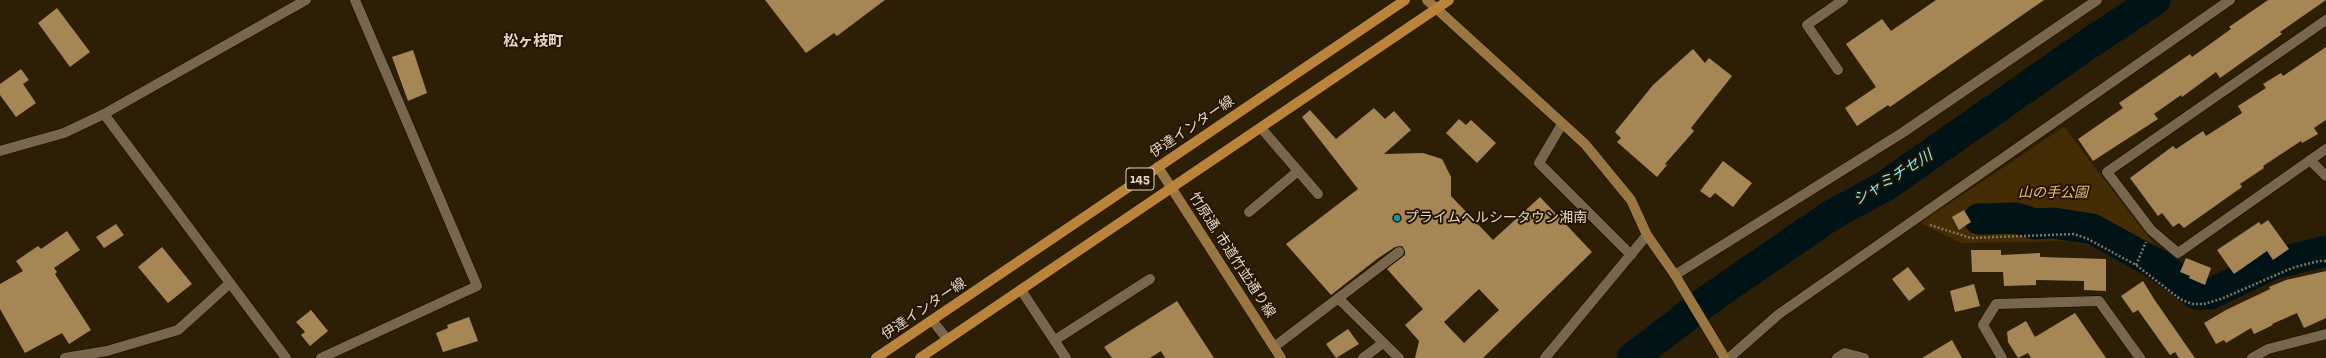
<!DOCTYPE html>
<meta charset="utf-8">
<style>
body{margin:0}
canvas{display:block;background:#2d1e06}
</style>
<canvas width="2326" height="358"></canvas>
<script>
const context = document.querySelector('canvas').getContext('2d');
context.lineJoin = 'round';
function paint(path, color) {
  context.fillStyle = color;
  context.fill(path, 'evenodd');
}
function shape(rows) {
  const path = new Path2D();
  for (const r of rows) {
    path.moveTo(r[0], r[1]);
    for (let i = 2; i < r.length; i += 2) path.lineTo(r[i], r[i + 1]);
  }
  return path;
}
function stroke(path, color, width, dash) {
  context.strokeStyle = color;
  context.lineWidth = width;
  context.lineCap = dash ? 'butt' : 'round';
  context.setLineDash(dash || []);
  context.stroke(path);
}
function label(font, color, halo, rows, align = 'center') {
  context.font = font + ' "Zilla Slab","Noto Sans JP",serif';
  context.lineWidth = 4;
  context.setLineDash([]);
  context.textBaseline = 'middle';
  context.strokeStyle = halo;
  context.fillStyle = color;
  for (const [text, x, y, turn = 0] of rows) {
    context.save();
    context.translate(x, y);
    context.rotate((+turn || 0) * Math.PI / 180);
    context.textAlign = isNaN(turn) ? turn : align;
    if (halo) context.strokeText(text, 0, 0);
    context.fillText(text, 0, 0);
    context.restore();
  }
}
paint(shape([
 [2064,127,2154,244,2137,270,2090,246,2067,241,1961,243,1920,223]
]), '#452d03');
stroke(shape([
 [1979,219,2016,218,2035,224,2053,223,2092,229,2158,265,2197,294,2210,294,2273,264,2326,251],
 [1632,358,1708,300,1830,216,1885,186,2091,42,2155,0]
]), '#001317', 31);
paint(shape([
 [765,0,885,0,837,36,834,33,806,53],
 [1936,0,2044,0,1890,107,1888,105,1857,126,1845,108,1876,87,1846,44,1882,19,1891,31],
 [2268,0,2326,0,2280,32,2282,34,2220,78,2216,72,2182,97,2181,95,2154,114,2158,119,2093,161,2078,139,2123,108,2119,103,2190,54,2192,57,2231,29,2229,27],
 [57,8,90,52,70,67,38,23],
 [2326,47,2326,120,2314,128,2318,134,2302,143,2301,141,2263,166,2264,168,2240,184,2242,187,2184,228,2179,223,2173,227,2162,213,2158,216,2130,178,2173,146,2176,149,2203,131,2206,136,2242,113,2238,106,2266,88,2263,84,2281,73,2283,76],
 [1693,49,1705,63,1709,58,1732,76,1691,128,1694,131,1665,164,1667,165,1657,177,1617,142,1621,138,1615,132,1653,85],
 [413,50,427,93,408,101,392,57],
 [21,69,29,80,23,84,36,103,16,117,0,95,0,84],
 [1374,108,1385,119,1394,111,1411,130,1384,154,1423,153,1442,159,1451,177,1451,196,1493,240,1540,197,1592,252,1483,358,1415,358,1419,341,1405,325,1423,309,1387,269,1405,255,1405,251,1402,246,1395,247,1377,259,1331,295,1286,244,1358,189,1302,117,1310,110,1336,139],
 [1479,289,1499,310,1464,343,1444,322],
 [1459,119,1466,125,1471,120,1496,143,1477,163,1446,133],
 [1723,161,1752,183,1733,207,1715,193,1710,198,1700,191],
 [1964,210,1971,222,1959,230,1952,217],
 [2268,220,2289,249,2273,260,2267,251,2234,274,2217,250,2259,222,2261,225],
 [116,224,124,235,104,248,96,237],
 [67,231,80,250,54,268,57,272,55,274,91,330,69,344,62,333,25,353,0,309,0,284,23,271,16,261,38,246,41,249],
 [162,247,192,284,168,303,138,267],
 [1971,250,2001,250,2001,255,2040,253,2040,257,2106,259,2106,291,2084,290,2084,281,2036,280,2036,285,2004,286,2003,272,1972,272],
 [2186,258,2211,268,2205,285,2189,278,2190,276,2180,272],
 [1908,267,1925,289,1909,301,1892,279],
 [2326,271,2326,318,2304,328,2297,313,2272,324,2273,325,2254,334,2251,328,2226,343,2224,340,2216,344,2204,323,2226,310,2270,289,2269,287,2286,280],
 [2143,281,2154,299,2195,358,2179,358,2175,352,2170,355,2138,310,2133,313,2121,296],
 [1974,284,1980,306,1955,312,1950,291],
 [1177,301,1214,358,1165,358,1161,351,1150,358,1112,358,1104,347],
 [311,310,328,331,310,346,301,335,305,332,296,322],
 [2075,313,2106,358,2031,358,2028,353,2018,358,2008,342,2007,332,2026,321,2035,337],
 [469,317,478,341,443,352,436,333,448,328,447,325],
 [1348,329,1359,344,1336,358,1326,344],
 [1952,340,1962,358,1922,358]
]), '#a78656');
const lane = shape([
 [1838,70,1807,25,1843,0],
 [1562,124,1539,163,1631,255],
 [1261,128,1318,194],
 [1249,212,1298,171],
 [1021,290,1066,358],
 [1338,298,1399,358],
 [932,320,947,339],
 [1055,340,1150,279],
 [1274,347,1399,252],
 [65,358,107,351,178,330,229,284],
 [1363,358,1383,343],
 [1729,358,1779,314,2230,0]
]);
const street = shape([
 [2326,20,2107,172,2151,230,2178,253,2326,149],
 [104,114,286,358],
 [0,151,64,133,104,114,306,0],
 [2310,160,2326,176],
 [1675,275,1902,133,2097,0],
 [321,358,477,286,355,0],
 [1545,358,1647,235],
 [1837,358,1845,353,1864,358],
 [2002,358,1983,325,1996,304,2099,301,2140,358],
 [2252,358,2268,349,2326,334]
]);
const secondary = shape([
 [1427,0,1585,144,1631,200,1647,235,1675,275,1725,358],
 [1158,167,1281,358]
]);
const primary = shape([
 [876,358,1405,0],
 [920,358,1449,0]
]);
stroke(lane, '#150700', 11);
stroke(street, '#150700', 11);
stroke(secondary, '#150700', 11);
stroke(primary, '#150700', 11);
stroke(shape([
 [1930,225,1971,238,2074,234,2088,239,2136,265,2180,299,2192,304,2204,304,2221,299,2292,268,2319,261,2326,261],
 [2136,265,2146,242]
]), '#817561', 2.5, [2, 2]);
stroke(lane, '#79674d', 10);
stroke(street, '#79674d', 10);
stroke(secondary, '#9a7643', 10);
stroke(primary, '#ba843a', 10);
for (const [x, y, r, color] of [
 [1397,218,4,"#0f9aa8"]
]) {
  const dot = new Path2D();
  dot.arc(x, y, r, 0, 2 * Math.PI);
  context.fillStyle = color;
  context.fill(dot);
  stroke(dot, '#231500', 1.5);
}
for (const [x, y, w] of [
 [1140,179,28]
]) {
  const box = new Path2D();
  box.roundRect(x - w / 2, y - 11, w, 22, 3);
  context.fillStyle = '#231500';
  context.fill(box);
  stroke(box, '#e0d6c8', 1);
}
label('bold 13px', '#e0d6c8', null, [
 ["145",1140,179]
]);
label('14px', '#e0d6c8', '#231500', [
 ["伊達インター線",1192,127,-34],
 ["竹原通, 市道竹並通り線",1232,255,57],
 ["伊達インター線",924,309,-34]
]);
label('italic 14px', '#eebd75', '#231500', [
 ["山の手公園",2053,193]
]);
label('14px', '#e0d6c8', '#231500', [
 ["プライムヘルシータウン湘南",1405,218]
], 'left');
label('bold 15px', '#e0d6c8', '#231500', [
 ["松ヶ枝町",533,42]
]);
label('italic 15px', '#7becff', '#231500', [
 ["シャミチセ川",1893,178,-32]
]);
</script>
